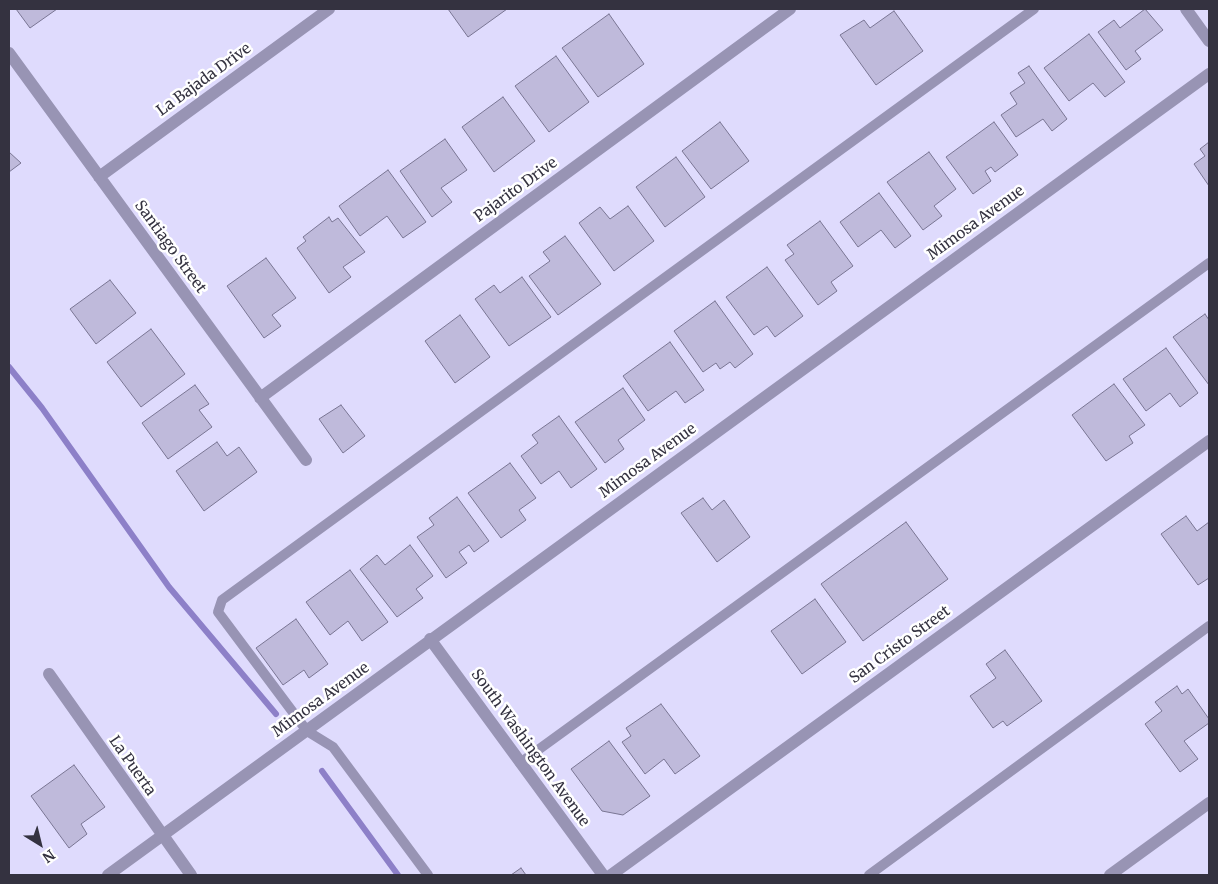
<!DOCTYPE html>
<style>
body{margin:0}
#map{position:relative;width:1218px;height:884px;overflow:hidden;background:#dfdbfd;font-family:Merriweather,serif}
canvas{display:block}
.frame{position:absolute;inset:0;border:10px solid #343240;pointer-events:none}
.north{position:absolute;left:15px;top:819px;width:50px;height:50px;-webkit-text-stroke:4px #fff;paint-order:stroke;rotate:144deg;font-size:14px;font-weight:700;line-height:20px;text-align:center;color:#343240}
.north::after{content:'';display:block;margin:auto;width:18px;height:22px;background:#343240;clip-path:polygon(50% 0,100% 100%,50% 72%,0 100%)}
</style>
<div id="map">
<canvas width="1218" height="884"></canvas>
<div class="frame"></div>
<div class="north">N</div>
</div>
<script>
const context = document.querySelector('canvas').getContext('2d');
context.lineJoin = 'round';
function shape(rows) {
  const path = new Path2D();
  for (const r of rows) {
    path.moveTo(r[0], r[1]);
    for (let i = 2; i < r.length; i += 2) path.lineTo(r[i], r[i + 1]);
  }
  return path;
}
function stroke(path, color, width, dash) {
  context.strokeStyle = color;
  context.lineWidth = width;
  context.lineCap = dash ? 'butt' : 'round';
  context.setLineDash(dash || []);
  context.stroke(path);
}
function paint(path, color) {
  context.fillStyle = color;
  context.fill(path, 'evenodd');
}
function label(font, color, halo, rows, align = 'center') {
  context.font = font + ' Merriweather,serif';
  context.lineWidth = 5;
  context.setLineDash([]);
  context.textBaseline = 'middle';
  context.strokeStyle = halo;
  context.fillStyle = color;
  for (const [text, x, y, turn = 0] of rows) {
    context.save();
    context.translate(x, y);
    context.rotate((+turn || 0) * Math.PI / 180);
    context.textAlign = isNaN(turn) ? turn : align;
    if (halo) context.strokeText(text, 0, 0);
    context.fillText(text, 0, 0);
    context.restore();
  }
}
stroke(shape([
 [9,367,42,408,169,587,276,714],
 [322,771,398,875]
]), '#8d80c8', 6);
const building = shape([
 [16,9,57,9,30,28,16,9],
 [448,9,507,9,468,37,448,9],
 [1145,9,1163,30,1135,51,1141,59,1126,70,1098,32,1114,20,1120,28,1145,9],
 [894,11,923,51,876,85,840,35,864,20,870,28,894,11],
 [609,14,644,64,598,97,562,48,609,14],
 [1089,34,1125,82,1105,97,1093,83,1069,101,1044,68,1089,34],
 [556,56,589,102,549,132,515,86,556,56],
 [1029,66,1067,119,1052,131,1043,119,1016,137,1001,115,1017,104,1010,93,1025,83,1018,73,1029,66],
 [503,97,535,141,494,172,462,127,503,97],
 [720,122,749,161,711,189,682,151,720,122],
 [994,122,1018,155,995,172,991,167,985,171,991,181,973,194,946,157,994,122],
 [445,139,467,170,441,188,452,202,432,217,400,171,445,139],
 [1209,142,1209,186,1194,164,1205,156,1200,149,1209,142],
 [9,152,21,163,9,172,9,152],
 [929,152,956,189,934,206,942,216,923,230,887,182,929,152],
 [676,157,705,197,665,227,636,187,676,157],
 [388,170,426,222,403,238,387,216,360,236,339,206,388,170],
 [879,193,911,236,895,248,881,230,858,247,840,222,879,193],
 [628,206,654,241,614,271,579,223,600,207,610,219,628,206],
 [329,217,332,222,338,218,365,252,343,267,351,277,329,293,297,248,306,241,303,237,329,217],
 [820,221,853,266,831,282,837,291,818,305,785,260,794,254,787,245,820,221],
 [565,236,601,284,558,315,529,276,550,261,543,252,565,236],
 [266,258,296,298,272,315,281,326,264,338,227,286,266,258],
 [767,267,803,316,775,337,767,326,754,335,726,297,767,267],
 [522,277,551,317,509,346,475,299,494,285,500,293,522,277],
 [110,280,136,313,96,344,70,309,110,280],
 [715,301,753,354,735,368,730,362,720,369,716,363,703,372,674,331,715,301],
 [1205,314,1209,320,1209,385,1173,337,1205,314],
 [460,315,490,357,455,383,425,341,460,315],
 [151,329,185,374,141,407,107,362,151,329],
 [670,342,704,390,685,403,676,391,648,411,623,376,670,342],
 [1166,348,1198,393,1180,407,1170,393,1146,411,1123,379,1166,348],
 [1114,384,1145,425,1129,436,1133,443,1106,461,1072,415,1114,384],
 [195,385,209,404,199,410,212,427,168,459,142,423,195,385],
 [623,388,645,420,618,440,624,449,605,463,575,422,623,388],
 [341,405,365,436,343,453,319,419,341,405],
 [559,416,597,469,571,488,559,471,541,484,521,456,538,443,532,435,559,416],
 [217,442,227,456,239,447,257,472,204,511,176,471,217,442],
 [510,463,536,498,519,510,526,520,501,538,468,493,510,463],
 [457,497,489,541,474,552,469,545,459,552,467,563,446,578,417,537,434,525,429,518,457,497],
 [703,498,712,510,724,500,750,537,717,562,681,513,703,498],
 [1186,516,1197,531,1209,522,1209,578,1198,585,1161,534,1186,516],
 [906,522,948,579,863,641,821,584,906,522],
 [410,545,433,576,416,589,423,598,397,617,360,569,377,555,385,565,410,545],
 [350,570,388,622,362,641,348,621,330,635,306,602,350,570],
 [815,599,846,642,802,674,771,631,815,599],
 [296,619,328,664,309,678,304,670,283,685,256,648,296,619],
 [1005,650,1042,701,1007,726,1003,721,993,728,970,696,996,678,986,664,1005,650],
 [1177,686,1182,694,1188,689,1209,719,1209,723,1184,741,1198,759,1180,772,1145,724,1162,711,1155,702,1177,686],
 [661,704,700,756,675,774,664,759,645,774,622,742,631,736,626,728,661,704],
 [609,741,650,796,623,815,602,811,571,769,609,741],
 [74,765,105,807,81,824,87,834,69,848,31,796,74,765],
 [521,868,526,875,511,875,521,868]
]);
paint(building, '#bfbadb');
stroke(building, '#797593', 1);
stroke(shape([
 [520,763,1209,263],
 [428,875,333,747,307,731,218,612,222,600,1034,9],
 [869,875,1209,626]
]), '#9894b4', 10);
stroke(shape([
 [1186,9,1209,41],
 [9,53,306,460],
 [99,177,329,9],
 [260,398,790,9],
 [430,639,603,875],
 [49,674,191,875],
 [108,875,1209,74],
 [611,875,1209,441],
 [1110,875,1209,803]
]), '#9894b4', 12);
label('15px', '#343240', '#fff', [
 ["La Bajada Drive",204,80,-36],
 ["Pajarito Drive",516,190,-36],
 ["Mimosa Avenue",976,223,-36],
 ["Santiago Street",170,247,54],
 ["Mimosa Avenue",648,461,-36],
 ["San Cristo Street",900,645,-36],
 ["Mimosa Avenue",321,700,-36],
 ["South Washington Avenue",530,748,54],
 ["La Puerta",132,766,55]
]);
</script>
